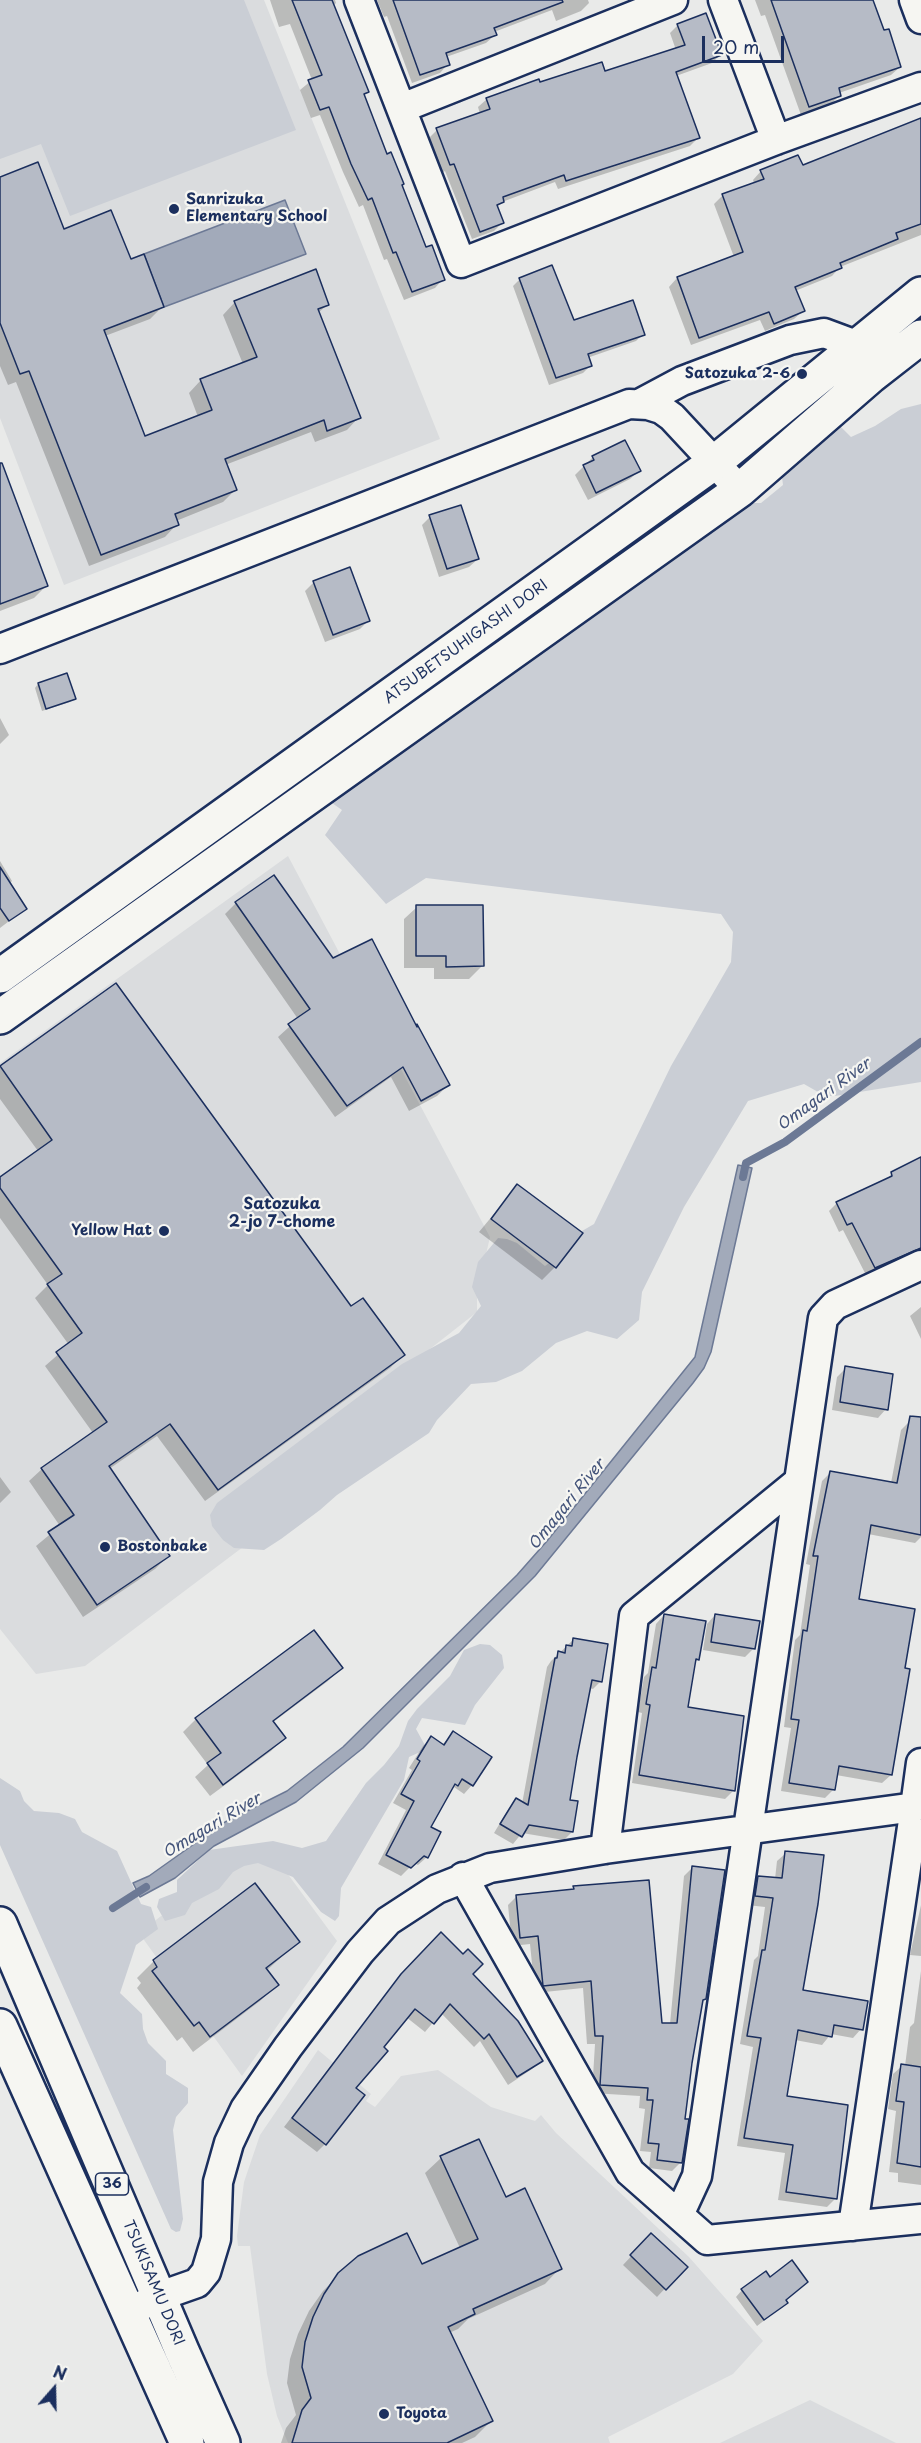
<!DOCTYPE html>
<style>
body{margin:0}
#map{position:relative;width:921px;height:2443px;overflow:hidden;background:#e9eae9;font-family:"Playpen Sans",sans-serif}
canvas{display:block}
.north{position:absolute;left:24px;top:2359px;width:60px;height:60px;-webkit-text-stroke:4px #f6f6f2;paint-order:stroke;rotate:20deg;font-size:16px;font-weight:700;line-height:24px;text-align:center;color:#1b2f5e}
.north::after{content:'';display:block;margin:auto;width:21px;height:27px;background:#1b2f5e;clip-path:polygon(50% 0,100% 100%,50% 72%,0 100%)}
.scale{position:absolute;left:702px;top:36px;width:82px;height:27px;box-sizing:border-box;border:3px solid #1b2f5e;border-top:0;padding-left:8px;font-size:18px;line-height:21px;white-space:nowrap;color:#1b2f5e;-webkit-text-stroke:4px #f6f6f2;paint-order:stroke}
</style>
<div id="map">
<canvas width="921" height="2443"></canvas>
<div class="north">N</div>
<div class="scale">20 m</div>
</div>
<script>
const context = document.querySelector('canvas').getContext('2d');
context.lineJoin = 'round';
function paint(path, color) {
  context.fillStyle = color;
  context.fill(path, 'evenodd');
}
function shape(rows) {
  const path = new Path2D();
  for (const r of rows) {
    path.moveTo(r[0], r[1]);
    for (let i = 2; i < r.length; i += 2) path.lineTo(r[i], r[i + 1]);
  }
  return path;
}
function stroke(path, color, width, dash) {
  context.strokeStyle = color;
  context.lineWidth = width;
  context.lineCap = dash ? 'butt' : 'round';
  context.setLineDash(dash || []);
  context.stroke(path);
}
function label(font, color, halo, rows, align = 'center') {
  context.font = font + ' "Playpen Sans",sans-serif';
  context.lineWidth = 4.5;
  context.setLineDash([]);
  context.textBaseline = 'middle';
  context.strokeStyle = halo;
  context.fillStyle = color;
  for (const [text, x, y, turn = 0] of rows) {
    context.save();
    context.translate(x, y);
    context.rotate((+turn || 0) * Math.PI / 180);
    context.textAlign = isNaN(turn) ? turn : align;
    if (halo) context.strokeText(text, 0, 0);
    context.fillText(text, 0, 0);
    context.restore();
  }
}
paint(shape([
 [0,0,264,0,440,439,64,585,0,418],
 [288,856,490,1237,477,1293,477,1312,219,1515,247,1544,85,1666,36,1674,0,1629,0,1063],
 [276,1858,337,1941,242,2076,139,1933,230,1863],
 [318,2050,371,2094,366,2101,375,2107,401,2076,438,2070,491,2107,535,2121,541,2115,556,2133,689,2257,763,2341,733,2374,608,2437,610,2443,288,2443,277,2416,267,2374,250,2246,238,2246,237,2236,244,2182,260,2135],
 [810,2400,896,2443,720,2443]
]), '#dadcde');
paint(shape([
 [0,0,244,0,296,130,70,216,41,144,0,159],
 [921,404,921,1082,835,1096,825,1096,804,1084,748,1101,684,1207,642,1292,639,1320,617,1339,587,1331,556,1343,522,1371,496,1382,471,1384,437,1420,429,1433,337,1495,320,1510,281,1539,264,1550,234,1548,223,1540,212,1526,210,1515,217,1503,402,1364,459,1333,481,1306,472,1287,478,1262,498,1238,507,1239,517,1243,545,1266,565,1251,570,1238,594,1224,671,1066,731,962,733,932,721,914,426,878,386,904,325,835,342,810,332,803,342,787,748,503,761,503,783,485,781,469,827,428,840,426,851,437,875,426,901,409],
 [480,1644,490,1645,502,1655,504,1668,475,1705,465,1725,422,1718,416,1729,427,1749,409,1757,404,1780,341,1888,339,1916,335,1921,321,1912,293,1877,258,1863,244,1866,233,1872,219,1889,192,1903,185,1915,165,1921,157,1907,159,1899,177,1892,177,1880,209,1850,273,1841,302,1848,326,1841,366,1783,384,1765,399,1746,408,1721,417,1709,450,1676,464,1650],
 [0,1778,20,1791,24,1801,34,1811,59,1813,75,1819,82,1832,117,1851,141,1904,151,1907,158,1929,136,1945,120,1993,142,2014,143,2029,148,2043,166,2061,166,2074,188,2088,188,2103,176,2117,173,2130,183,2219,180,2231,176,2232,171,2229,0,1845]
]), '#caced5');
const water = shape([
 [285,200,306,254,164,307,144,254,285,200],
 [738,1165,752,1168,711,1352,704,1368,693,1383,535,1576,363,1748,296,1802,214,1846,175,1878,140,1897,133,1883,149,1876,225,1822,287,1791,343,1747,517,1575,547,1541,695,1357,738,1165]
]);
paint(water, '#a2aaba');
stroke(water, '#6c7995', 1.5);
paint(shape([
 [270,0,335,0,336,3,333,6,367,92,363,96,387,156,401,185,425,249,443,279,435,288,404,300,387,259,384,260,363,205,359,207,343,172,320,115,311,118,300,90,312,80,290,24,279,27],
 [377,0,588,0,589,3,581,11,556,21,552,10,494,32,495,35,486,43,446,57,448,64,440,73,412,83,387,16,384,17],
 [755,0,871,0,900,67,891,75,839,93,839,96,831,104,801,115,765,15,761,16],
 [678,25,720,55,712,63,676,76,698,138,690,146,558,189,555,182,502,202,496,208,502,223,494,231,472,239,445,171,442,173,429,138,437,130,480,114,478,107,487,99,539,84,604,73,676,50,670,33],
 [921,121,921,235,840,267,832,276,795,291,803,311,794,319,765,331,760,320,691,345,669,287,677,278,734,257,714,204,723,195,754,183,753,180,761,171,802,167],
 [0,178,64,231,130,260,162,307,150,319,105,336,144,438,198,417,189,393,201,380,243,364,223,315,235,302,327,305,318,313,359,417,347,430,315,442,311,432,225,465,235,490,223,502,176,521,177,524,165,537,89,566,16,382,8,385,0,366],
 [520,279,573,322,643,334,636,341,587,358,590,366,583,373,549,385,513,286],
 [593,457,639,471,630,479,588,500,575,475],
 [0,462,47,585,34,598,0,611],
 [430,517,478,559,469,567,439,577,422,525],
 [314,582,368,621,360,629,325,642,305,591],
 [38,684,74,698,70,702,42,711,35,688],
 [0,718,9,735,0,744],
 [0,861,12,881,9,884,25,909,0,928],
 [236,903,332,960,415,1028,448,1085,437,1096,409,1111,391,1077,335,1117,278,1037,298,1019,225,914],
 [417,907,482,966,469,979,434,979,434,968,404,968,404,919],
 [115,985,351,1308,403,1355,390,1368,205,1501,157,1436,109,1469,168,1556,155,1569,83,1617,36,1546,60,1526,29,1481,42,1469,93,1433,45,1366,69,1345,35,1298,48,1285,0,1218,0,1179,38,1151,0,1099,0,1068],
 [921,1159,921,1250,866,1275,843,1230,839,1232,829,1211,837,1203,884,1181,892,1174],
 [517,1186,555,1267,542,1280,479,1232],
 [921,1307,921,1339,910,1316],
 [846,1368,886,1409,878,1418,832,1410,837,1377],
 [909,1422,921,1424,921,1537,915,1543,868,1534,857,1601,904,1669,891,1775,882,1783,836,1775,833,1790,825,1798,781,1791,791,1728,784,1727,791,1670,795,1640,800,1635,810,1565,806,1564,822,1481,831,1472,891,1483,901,1430],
 [0,1477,11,1492,0,1503],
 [664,1615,698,1659,694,1663,686,1708,734,1790,725,1799,632,1783,642,1713,638,1712,644,1677,648,1673,656,1624],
 [715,1615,754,1648,745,1657,703,1650,707,1624],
 [314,1632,341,1668,328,1681,272,1723,284,1738,271,1751,210,1796,195,1777,208,1765,183,1732,196,1719],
 [574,1639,601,1681,593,1689,589,1688,568,1801,572,1832,564,1840,522,1833,513,1844,494,1833,509,1808,517,1800,522,1804,547,1667,551,1661],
 [453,1733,472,1785,464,1794,454,1787,449,1792,429,1827,427,1857,418,1865,414,1863,401,1876,378,1864,406,1810,393,1803,412,1770,409,1768,423,1746,431,1738,442,1745],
 [786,1853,801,1991,861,2029,853,2038,831,2034,822,2045,795,2040,785,2097,835,2199,827,2207,778,2200,785,2153,737,2146,753,2047,740,2044,754,1960,758,1956,765,1907,747,1905,750,1886,758,1877,775,1879,777,1861],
 [692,1868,705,1998,701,2002,690,2063,681,2162,672,2171,649,2168,651,2152,640,2151,645,2109,639,2108,640,2096,592,2093,595,2044,587,2044,583,1988,535,1993,530,1944,512,1946,508,1905,516,1897,570,1891,574,1888,661,2024,670,2024,684,1876],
 [255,1885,298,1942,266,1971,277,1985,260,2001,193,2052,182,2037,177,2041,137,1988,141,1983,137,1978,154,1961],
 [921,1905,921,1956,910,1955],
 [441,1934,541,2061,532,2069,508,2085,480,2041,474,2047,441,2013,425,2032,406,2017,354,2088,325,2144,317,2152,284,2127,393,1985],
 [921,1971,921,2185,898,2182,898,2173,889,2172,896,2111,888,2109,893,2074,902,2066,905,2066,910,2027,914,2023],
 [441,2158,505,2199,560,2268,545,2284,468,2319,458,2329,449,2333,491,2421,475,2437,462,2443,281,2443,286,2428,296,2415,287,2383,290,2359,298,2334,309,2311,323,2291,339,2275,421,2266,460,2248,425,2173],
 [651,2235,685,2267,657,2297,623,2265],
 [769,2279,807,2282,785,2301,786,2303,779,2309,757,2326,736,2297,742,2290]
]), '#0003');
stroke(shape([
 [743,1177,746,1163,785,1142,921,1042],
 [113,1908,146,1887]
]), '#6c7995', 8);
const building = shape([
 [292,0,332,0,369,92,364,94,387,154,391,152,404,184,402,185,426,247,432,245,445,280,412,292,396,252,393,253,372,198,368,200,351,164,329,107,320,110,308,80,322,75,292,0],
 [393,0,562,0,563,2,494,28,497,35,446,53,450,65,420,75,393,0],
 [771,0,873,0,884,30,889,29,901,67,839,88,841,96,809,107,771,0],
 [706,13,722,55,676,72,700,138,566,181,564,175,503,197,504,202,497,205,504,223,480,232,454,164,450,165,436,128,490,109,486,98,539,79,540,82,602,62,605,71,685,45,677,24,706,13],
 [921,118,921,224,896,233,898,239,840,263,842,268,795,287,805,311,774,324,769,312,699,338,677,277,743,252,722,194,764,179,760,170,798,155,803,165,921,118],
 [38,162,64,229,111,210,131,259,144,254,164,307,104,330,145,436,212,410,200,379,257,357,234,301,316,269,329,305,318,309,361,418,327,431,324,420,225,459,237,490,175,514,179,525,101,555,29,371,20,374,0,323,0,177,38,162],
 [552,265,574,320,633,300,645,335,588,354,592,366,556,378,519,278,552,265],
 [625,440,641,471,596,493,583,465,594,460,592,456,625,440],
 [0,463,2,463,48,586,0,604,0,463],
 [461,505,479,559,447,569,429,515,461,505],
 [350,567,370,621,333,635,313,581,350,567],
 [67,673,76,699,46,709,38,683,67,673],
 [0,867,27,909,9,921,0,908,0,867],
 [274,875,333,958,372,939,417,1027,417,1024,450,1085,421,1101,403,1067,347,1106,288,1024,310,1009,235,902,274,875],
 [416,905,483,905,484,966,446,967,446,956,416,956,416,905],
 [116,983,351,1306,363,1298,405,1355,218,1490,170,1424,109,1466,170,1556,97,1605,48,1532,74,1515,41,1468,107,1422,56,1352,82,1333,47,1284,62,1274,0,1188,0,1177,52,1140,0,1066,116,983],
 [921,1157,921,1248,875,1268,852,1223,847,1225,836,1202,892,1176,891,1172,921,1157],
 [517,1184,583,1233,556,1268,491,1219,517,1184],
 [845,1366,893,1374,888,1410,840,1402,845,1366],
 [910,1416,921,1417,921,1535,871,1525,859,1599,915,1609,905,1668,910,1669,892,1775,839,1766,835,1790,789,1783,799,1720,791,1719,799,1660,803,1630,807,1631,818,1556,813,1556,830,1471,897,1483,910,1416],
 [664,1614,706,1621,699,1660,696,1659,688,1707,744,1716,735,1791,639,1775,650,1705,646,1704,652,1667,656,1668,664,1614],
 [715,1614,760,1621,755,1649,711,1642,715,1614],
 [314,1630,343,1668,273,1721,286,1738,223,1785,207,1763,221,1753,195,1718,314,1630],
 [573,1638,608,1644,602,1682,592,1680,577,1757,570,1800,578,1801,573,1832,529,1825,522,1837,500,1824,516,1798,528,1805,555,1658,557,1658,558,1651,565,1653,566,1645,572,1646,573,1638],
 [453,1731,492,1757,473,1786,462,1779,458,1786,455,1784,431,1827,441,1832,428,1858,424,1856,411,1868,386,1855,414,1801,401,1794,420,1761,417,1759,431,1736,444,1745,453,1731],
 [785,1851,824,1855,818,1904,803,1990,868,2001,863,2030,834,2025,832,2037,798,2030,787,2096,848,2105,837,2199,786,2192,793,2145,744,2138,761,2038,747,2036,762,1950,765,1950,773,1898,755,1896,758,1876,782,1878,785,1851],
 [692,1866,725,1870,706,1999,703,2000,692,2063,685,2119,689,2119,682,2163,657,2160,659,2144,648,2143,653,2100,647,2100,648,2088,600,2085,603,2036,595,2036,591,1981,543,1986,538,1936,520,1938,516,1895,574,1889,573,1886,649,1880,662,2023,677,2023,692,1866],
 [255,1883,300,1942,266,1968,279,1985,210,2037,199,2022,194,2026,152,1971,157,1967,153,1960,255,1883],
 [441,1932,463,1954,468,1949,483,1964,473,1974,518,2021,543,2061,517,2077,489,2034,484,2039,450,2004,434,2024,415,2009,384,2047,388,2051,356,2088,365,2095,326,2145,292,2118,401,1974,441,1932],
 [901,2064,921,2067,921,2167,897,2163,904,2102,896,2101,901,2064],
 [479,2139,506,2197,525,2188,562,2269,473,2309,475,2314,448,2327,493,2421,447,2443,292,2443,302,2410,311,2398,302,2367,305,2342,313,2317,324,2294,338,2273,358,2256,407,2233,422,2264,478,2239,440,2156,479,2139],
 [651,2233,688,2267,666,2290,630,2255,651,2233],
 [792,2260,808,2282,786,2300,788,2303,764,2320,741,2289,766,2271,770,2277,792,2260]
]);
paint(building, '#b6bbc6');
stroke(building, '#1b2f5e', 1.5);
const minor = shape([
 [359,0,461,263,776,140,921,87],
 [723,0,776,140],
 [914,0,921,19],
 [402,108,673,0],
 [639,404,682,381,790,340,824,333,859,346],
 [0,649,629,404,648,405,661,409,672,417,740,490],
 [605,1849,634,1616,798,1482],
 [463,1877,630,2172,707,2240,921,2219],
 [679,2215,697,2176,823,1318,835,1305,921,1265],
 [853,2226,915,1807],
 [139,2307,160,2296,197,2283,206,2272,216,2239,218,2182,229,2143,245,2109,288,2047,360,1952,388,1921,437,1889,490,1868,605,1849,915,1807,921,1763]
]);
const tertiary = shape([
 [0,976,715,462,921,294],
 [0,1017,740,490,871,376,921,337]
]);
const trunk = shape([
 [0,1924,182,2351,223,2443],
 [0,2026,187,2443]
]);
stroke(minor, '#1b2f5e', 33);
stroke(tertiary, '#1b2f5e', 38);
stroke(trunk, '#1b2f5e', 38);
stroke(minor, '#f6f6f2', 28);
stroke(tertiary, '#f6f6f2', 33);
stroke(trunk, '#f6f6f2', 33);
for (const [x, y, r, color] of [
 [174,209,6,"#1b2f5e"],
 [802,374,6,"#1b2f5e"],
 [164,1231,6,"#1b2f5e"],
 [105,1547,6,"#1b2f5e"],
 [384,2414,6,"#1b2f5e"]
]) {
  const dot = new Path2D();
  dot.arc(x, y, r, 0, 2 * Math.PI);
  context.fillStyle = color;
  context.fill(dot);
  stroke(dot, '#f6f6f2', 2);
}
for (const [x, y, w] of [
 [112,2184,33]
]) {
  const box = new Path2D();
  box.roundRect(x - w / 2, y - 11, w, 22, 4.5);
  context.fillStyle = '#f6f6f2';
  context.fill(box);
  stroke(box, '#1b2f5e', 1.5);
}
label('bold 14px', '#1b2f5e', null, [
 ["36",112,2184]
]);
label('bold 15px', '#1b2f5e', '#f6f6f2', [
 ["Sanrizuka",186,200],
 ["Elementary School",186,217],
 ["Satozuka 2-6",790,374,"right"],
 ["Yellow Hat",152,1231,"right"],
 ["Bostonbake",117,1547],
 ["Toyota",396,2414]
], 'left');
label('15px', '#1b2f5e', '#f6f6f2', [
 ["ATSUBETSUHIGASHI DORI",466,642,-36],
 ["TSUKISAMU DORI",153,2283,67]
]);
label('italic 16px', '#44547a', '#f6f6f2', [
 ["Omagari River",824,1095,-36],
 ["Omagari River",567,1505,-51],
 ["Omagari River",212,1826,-31]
]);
label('bold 16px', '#1b2f5e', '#f6f6f2', [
 ["Satozuka",282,1205],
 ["2-jo 7-chome",282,1223]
]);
</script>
